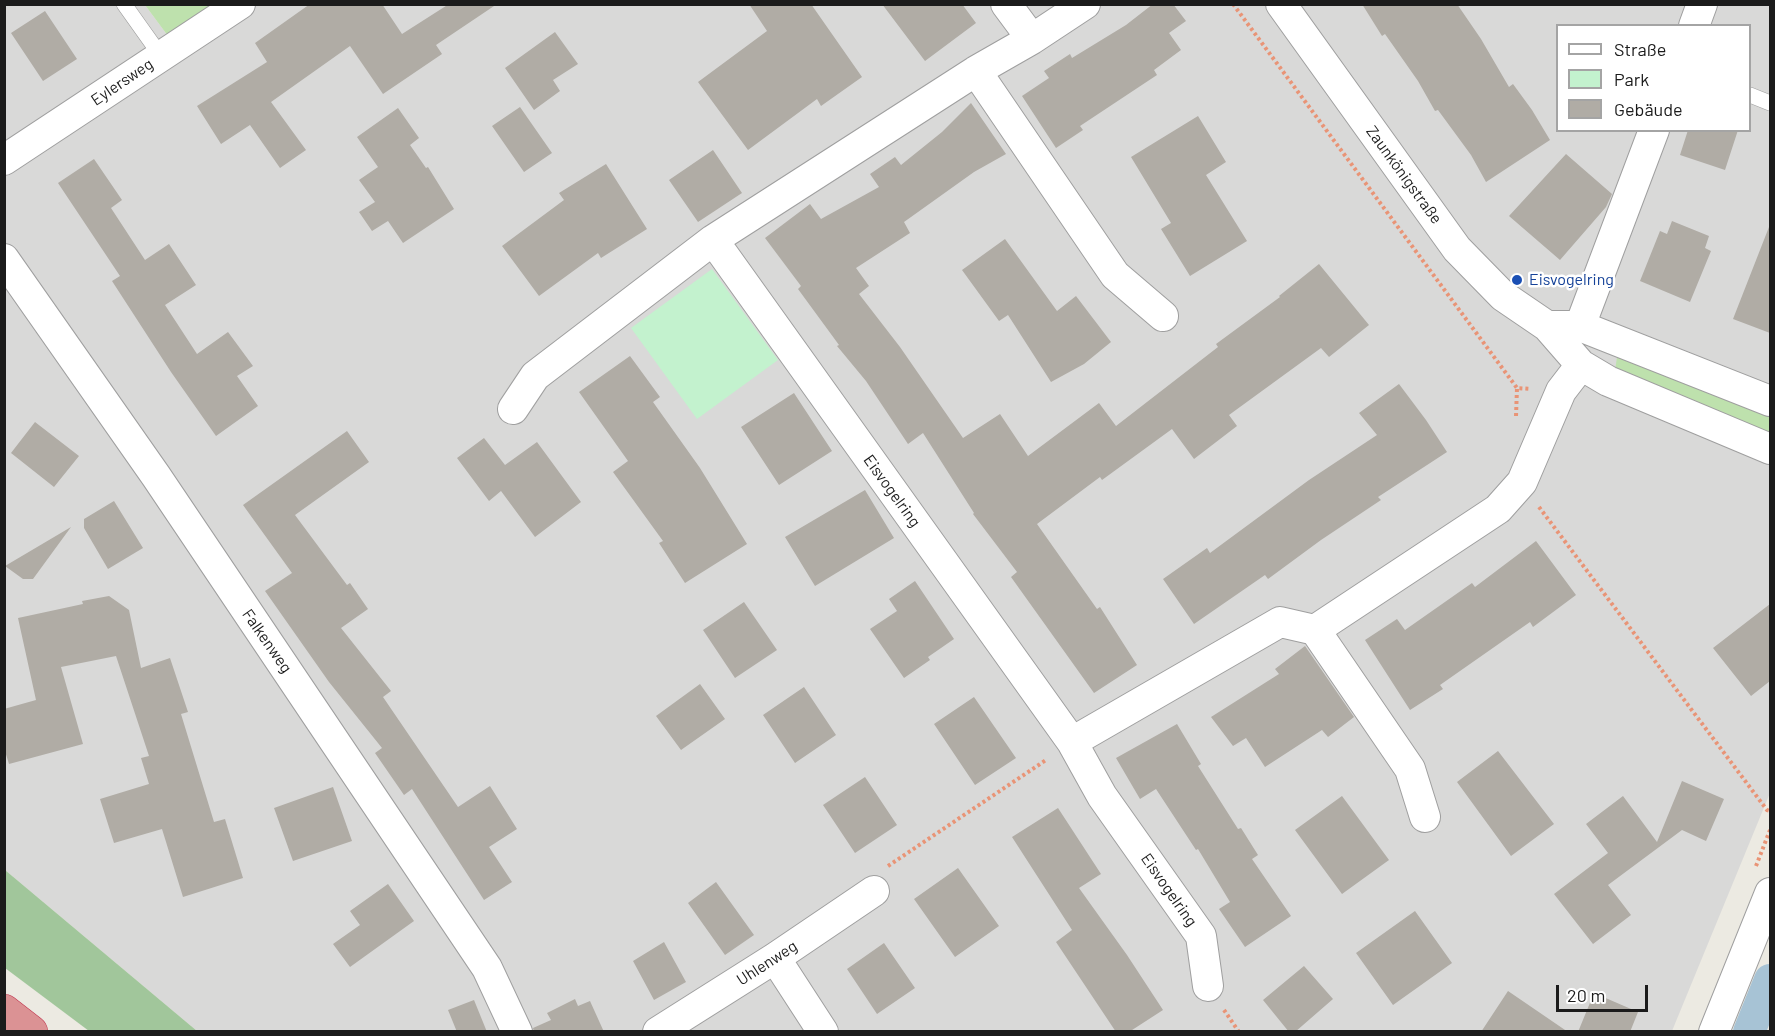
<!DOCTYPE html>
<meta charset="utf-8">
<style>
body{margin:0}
#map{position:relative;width:1775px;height:1036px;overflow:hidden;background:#eceae2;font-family:Barlow,sans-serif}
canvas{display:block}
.frame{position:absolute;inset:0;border:6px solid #1b1b1b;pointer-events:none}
.legend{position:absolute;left:1556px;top:24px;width:195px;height:108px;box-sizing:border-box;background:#fff;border:2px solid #a4a4a4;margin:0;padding:8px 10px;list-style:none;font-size:18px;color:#1b1b1b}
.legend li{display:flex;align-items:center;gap:12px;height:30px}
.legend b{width:30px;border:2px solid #a4a4a4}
.scale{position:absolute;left:1556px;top:985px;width:92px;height:27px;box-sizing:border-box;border:3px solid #1b1b1b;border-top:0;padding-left:8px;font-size:18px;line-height:21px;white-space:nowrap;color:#1b1b1b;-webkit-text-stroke:4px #fff;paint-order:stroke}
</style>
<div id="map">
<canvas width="1775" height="1036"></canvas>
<div class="frame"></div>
<ul class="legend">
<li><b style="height:8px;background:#fff"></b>Straße</li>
<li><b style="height:16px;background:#c3f2ce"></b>Park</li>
<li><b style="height:16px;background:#b0aca5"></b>Gebäude</li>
</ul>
<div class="scale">20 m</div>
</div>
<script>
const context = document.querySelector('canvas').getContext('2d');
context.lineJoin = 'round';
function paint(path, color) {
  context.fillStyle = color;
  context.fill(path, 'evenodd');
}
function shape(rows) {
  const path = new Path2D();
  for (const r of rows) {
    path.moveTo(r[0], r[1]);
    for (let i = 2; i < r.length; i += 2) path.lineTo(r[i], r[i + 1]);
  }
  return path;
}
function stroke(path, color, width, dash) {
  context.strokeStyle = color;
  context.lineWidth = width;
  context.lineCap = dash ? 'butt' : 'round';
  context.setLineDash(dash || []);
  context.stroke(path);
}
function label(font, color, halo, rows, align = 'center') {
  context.font = font + ' Barlow,sans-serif';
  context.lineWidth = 5;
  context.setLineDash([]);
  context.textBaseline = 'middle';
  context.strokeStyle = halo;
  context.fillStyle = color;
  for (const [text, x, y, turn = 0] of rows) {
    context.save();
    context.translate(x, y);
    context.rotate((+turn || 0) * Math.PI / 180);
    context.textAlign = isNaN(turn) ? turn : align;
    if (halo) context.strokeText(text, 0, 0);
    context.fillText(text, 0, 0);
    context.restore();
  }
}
paint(shape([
 [216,4,1770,5,1770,793,1672,1031,197,1031,5,870,5,5,145,5,168,36],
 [1558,26,1750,26,1750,130,1558,130]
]), '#d9d9d8');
paint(shape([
 [145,5,216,5,168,36],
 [1617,357,1640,360,1770,411,1770,436,1615,371]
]), '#bee1ad');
paint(shape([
 [5,870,197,1031,89,1031,5,968]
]), '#a1c69b');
paint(shape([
 [712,269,778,360,697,419,631,328]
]), '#c3f2ce');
stroke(shape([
 [1749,1032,1770,980]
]), '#a7c3d5', 32);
paint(shape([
 [310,4,382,4,402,34,449,4,497,4,436,45,442,54,383,94,350,46,271,102,306,150,280,168,250,125,221,144,197,106,267,62,255,43],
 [749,4,811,4,862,77,821,106,817,99,748,150,698,82,767,31],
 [882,4,962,4,976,23,925,61],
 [1153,4,1173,4,1186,21,1169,33,1181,50,1154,70,1157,75,1080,126,1083,130,1056,148,1022,96,1049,78,1044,71,1070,54,1072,58,1126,25],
 [1362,4,1457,4,1481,39,1509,87,1513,84,1532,110,1550,140,1486,182,1471,155,1438,110,1435,111,1418,81,1385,34,1382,36],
 [45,11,77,59,43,81,11,33],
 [555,32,578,64,553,80,560,91,534,110,505,68],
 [971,103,1006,154,974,172,904,222,910,233,856,268,869,286,859,294,900,347,963,438,1000,414,1028,456,1099,403,1116,426,1218,347,1216,344,1280,297,1279,296,1319,264,1369,325,1329,357,1321,348,1229,415,1237,426,1194,459,1172,429,1102,480,1100,477,1037,524,1097,609,1100,607,1137,665,1094,693,1011,577,1017,572,973,514,974,513,923,433,908,444,866,381,837,346,839,345,798,289,801,286,765,238,810,204,821,219,879,187,870,174,895,157,901,165,942,132],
 [520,107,552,153,524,172,492,126],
 [398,108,419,138,410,145,426,168,428,167,454,209,403,243,388,221,372,231,359,212,375,202,359,180,378,167,357,137],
 [1198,116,1226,162,1206,175,1247,241,1190,276,1161,229,1171,223,1131,157],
 [1688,130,1738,130,1725,170,1680,155],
 [713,150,742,193,698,222,669,180],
 [1566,154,1612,194,1606,207,1560,260,1509,216],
 [94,159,122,200,111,208,145,260,169,244,196,285,165,305,197,354,228,332,253,366,237,376,258,406,216,436,171,372,112,281,120,276,58,183],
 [606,164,647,229,601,258,598,253,539,296,502,246,564,200,559,193],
 [1672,221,1709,236,1705,248,1711,251,1690,302,1640,281,1660,231,1667,234],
 [1769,227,1770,228,1770,333,1733,319],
 [1005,239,1057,311,1076,296,1111,342,1084,364,1051,382,1008,315,999,321,962,270],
 [630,356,660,397,653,402,700,468,747,544,685,583,659,543,663,541,613,472,628,461,579,392],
 [1399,384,1426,420,1447,452,1378,497,1381,500,1321,540,1268,579,1265,575,1194,624,1163,579,1207,548,1210,553,1309,480,1377,435,1359,413],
 [794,393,832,451,779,485,741,427],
 [35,422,79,456,54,487,11,453],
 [347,431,369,462,295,515,347,585,350,583,368,609,341,628,391,691,383,697,458,807,490,786,517,829,489,847,512,882,484,900,412,789,404,795,375,753,382,748,329,682,265,591,292,573,243,505],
 [484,438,505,465,537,442,581,502,535,537,501,491,489,501,457,458],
 [865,490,894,538,815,586,785,537],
 [114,501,143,548,108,569,84,528,84,519],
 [71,527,33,579,23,579,5,566],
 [1536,541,1576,595,1533,627,1530,622,1440,685,1443,689,1410,710,1365,640,1397,619,1405,630,1472,583,1475,587],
 [915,581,954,639,928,657,930,660,904,678,870,629,897,611,889,599],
 [109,596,129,610,141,668,170,658,188,712,181,714,214,822,225,819,243,878,183,897,162,829,114,843,100,799,149,784,141,758,149,756,116,656,61,667,83,744,9,764,4,748,4,709,36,700,18,618,83,604,82,601],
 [744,602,777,650,735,678,703,630],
 [1770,604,1770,681,1751,696,1713,648],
 [1305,646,1354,717,1328,737,1322,730,1265,767,1246,738,1233,746,1211,717,1279,674,1275,669],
 [700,684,725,719,681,750,656,716],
 [804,687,836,735,795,763,763,715],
 [974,697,1016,758,975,785,934,724],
 [1177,724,1201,764,1198,766,1238,829,1241,828,1258,855,1252,859,1291,916,1245,947,1219,909,1230,902,1198,849,1196,850,1156,789,1140,799,1116,758],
 [1498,751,1554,824,1511,856,1457,782],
 [865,777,897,825,855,853,823,805],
 [1682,781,1724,799,1706,841,1682,830,1608,885,1631,915,1593,944,1554,894,1608,853,1586,824,1623,796,1657,842],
 [333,787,352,841,293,861,274,808],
 [1342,796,1389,860,1342,894,1295,830],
 [1058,808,1101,874,1079,888,1127,955,1163,1010,1129,1032,1116,1032,1056,942,1072,930,1012,837],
 [958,868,999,926,955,957,914,899],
 [716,882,754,935,725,955,688,903],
 [388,884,414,921,350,967,333,944,360,925,350,911],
 [1415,911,1452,963,1393,1005,1356,953],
 [664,942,686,982,654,1000,633,961],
 [884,943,915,988,877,1014,847,969],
 [1304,966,1333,999,1295,1032,1289,1032,1263,1000],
 [1508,991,1568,1032,1481,1032],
 [1594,993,1638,1012,1630,1032,1578,1032],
 [575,999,578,1006,590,1001,604,1032,534,1032,533,1028,551,1020,547,1013],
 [474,1000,487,1032,457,1032,448,1010]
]), '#b0aca5');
const lane = shape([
 [124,4,161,56],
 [1750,95,1770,103]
]);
const street = shape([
 [1006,4,1032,39],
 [1085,4,1032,39,976,71,713,240,1072,742,1280,622,1315,630,1498,509,1522,482,1561,391,1581,365],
 [1281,4,1457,249,1503,296,1547,326,1581,365,1608,381,1770,449],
 [1694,26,1702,4],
 [976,71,1115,275,1163,316],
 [4,160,240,4],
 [4,259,156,476,487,968,517,1032],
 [1547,326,1580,326,1770,401],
 [1580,326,1654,130],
 [513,409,535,376,713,240],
 [1315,630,1410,769,1425,817],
 [1072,742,1102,796,1201,936,1208,986],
 [775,958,823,1032],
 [658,1032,775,958,874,891],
 [1714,1032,1770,893]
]);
const highway = shape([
 [4,1011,31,1032]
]);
stroke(lane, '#9f9f9f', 16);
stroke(street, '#9f9f9f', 32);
stroke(highway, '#c13851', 34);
stroke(shape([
 [1233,4,1517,388,1531,389],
 [1516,416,1517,388],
 [1539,507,1767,810,1770,811],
 [888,866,1046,760],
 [1756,866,1770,830],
 [1224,1010,1239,1032]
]), '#e99476', 4, [3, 3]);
stroke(lane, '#fff', 15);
stroke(street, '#fff', 30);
stroke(highway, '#db9294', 33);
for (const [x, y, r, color] of [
 [1517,280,6,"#1a4fb4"]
]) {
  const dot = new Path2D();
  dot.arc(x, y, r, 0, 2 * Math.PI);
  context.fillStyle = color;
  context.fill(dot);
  stroke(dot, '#fff', 2);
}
label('16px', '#1b1b1b', '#fff', [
 ["Eylersweg",122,82,-34],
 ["Zaunkönigstraße",1404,175,54],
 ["Eisvogelring",892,491,54],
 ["Falkenweg",267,641,55],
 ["Eisvogelring",1169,890,55],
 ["Uhlenweg",767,963,-33]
]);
label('16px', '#164399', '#fff', [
 ["Eisvogelring",1529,280]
], 'left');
</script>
